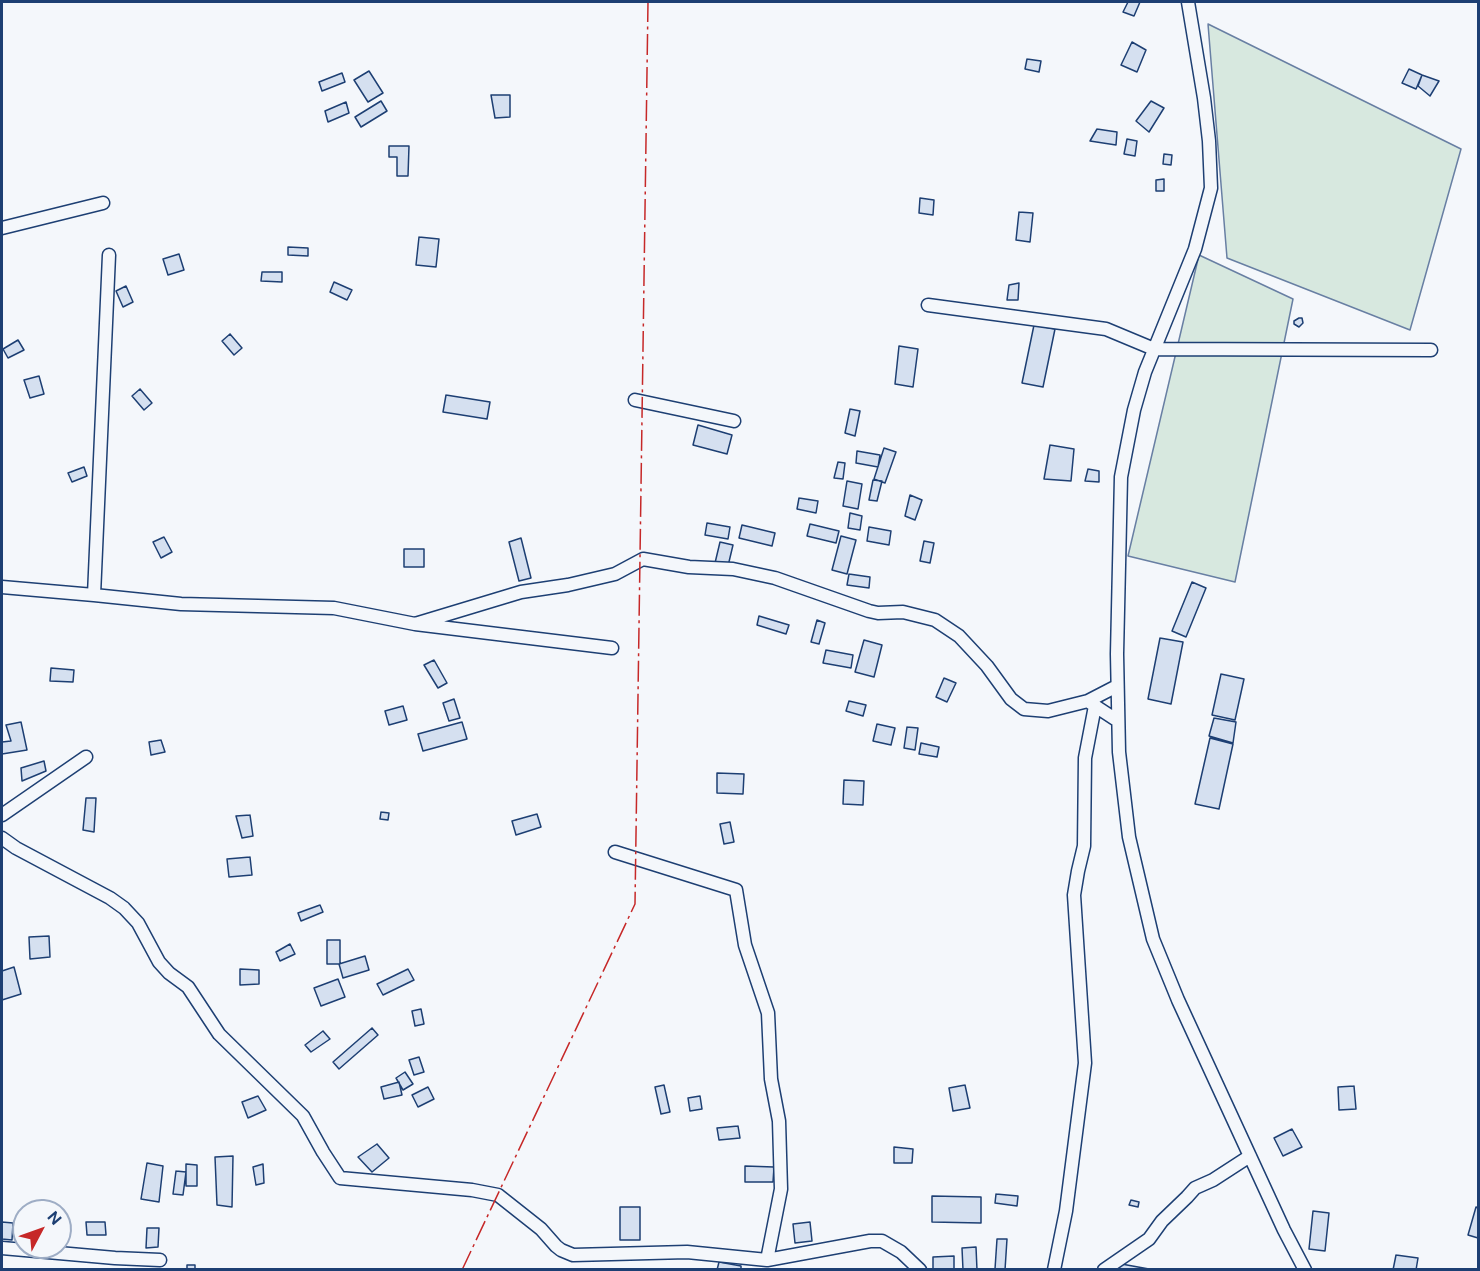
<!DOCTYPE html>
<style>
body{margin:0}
#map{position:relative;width:1480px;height:1271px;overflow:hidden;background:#f4f7fb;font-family:"DM Sans",sans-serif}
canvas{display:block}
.frame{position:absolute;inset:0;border:3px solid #1d3f73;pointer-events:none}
.north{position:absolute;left:12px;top:1199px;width:60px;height:60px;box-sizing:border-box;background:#f4f7fb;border:2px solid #9eadc5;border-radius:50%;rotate:49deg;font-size:16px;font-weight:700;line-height:24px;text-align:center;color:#1d3f73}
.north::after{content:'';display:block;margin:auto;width:21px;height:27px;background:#c62828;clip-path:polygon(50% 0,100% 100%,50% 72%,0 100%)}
</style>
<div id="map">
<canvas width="1480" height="1271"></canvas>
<div class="frame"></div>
<div class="north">N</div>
</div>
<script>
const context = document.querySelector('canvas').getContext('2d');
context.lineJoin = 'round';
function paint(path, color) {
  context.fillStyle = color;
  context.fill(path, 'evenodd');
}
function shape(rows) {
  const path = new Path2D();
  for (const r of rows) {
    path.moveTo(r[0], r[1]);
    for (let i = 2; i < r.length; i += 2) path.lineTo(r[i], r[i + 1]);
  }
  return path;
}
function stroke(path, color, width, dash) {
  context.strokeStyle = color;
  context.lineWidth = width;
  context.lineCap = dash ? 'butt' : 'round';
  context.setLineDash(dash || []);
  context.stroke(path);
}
const green = shape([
 [1208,24,1461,149,1410,330,1227,258,1208,24],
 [1199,255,1293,299,1235,582,1128,556,1199,255]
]);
paint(green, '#d7e8df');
stroke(green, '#687fa3', 1.5);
const building = shape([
 [1128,2,1140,2,1134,16,1123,12,1128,2],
 [1132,42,1146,50,1137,72,1121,65,1132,42],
 [1027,59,1041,61,1039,72,1025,69,1027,59],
 [1409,69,1422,75,1416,89,1402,83,1409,69],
 [369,71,383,93,368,102,354,80,369,71],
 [342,73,345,82,322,91,319,82,342,73],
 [1422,75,1439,81,1430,96,1418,86,1422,75],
 [491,95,510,95,510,117,495,118,491,95],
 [381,101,387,111,361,127,355,117,381,101],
 [1151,101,1164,108,1149,132,1136,121,1151,101],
 [346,102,349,113,328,122,325,111,346,102],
 [1097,129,1117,132,1116,145,1090,141,1097,129],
 [1127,139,1137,141,1135,156,1124,154,1127,139],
 [389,146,409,146,408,176,397,176,397,157,389,157,389,146],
 [1164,154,1172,155,1171,165,1163,164,1164,154],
 [1164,179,1164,191,1156,191,1156,180,1164,179],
 [920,198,934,200,933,215,919,213,920,198],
 [1019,212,1033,213,1030,242,1016,240,1019,212],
 [419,237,439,239,436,267,416,265,419,237],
 [288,247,308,248,308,256,288,255,288,247],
 [179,254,184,270,168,275,163,259,179,254],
 [262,272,282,272,282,282,261,281,262,272],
 [334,282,352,290,347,300,330,292,334,282],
 [1019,283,1018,300,1007,300,1009,285,1019,283],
 [126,286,133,302,123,307,116,291,126,286],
 [1299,318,1302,318,1303,323,1299,327,1294,324,1294,321,1299,318],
 [1034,325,1055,329,1043,387,1022,383,1034,325],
 [230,334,242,348,234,355,222,341,230,334],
 [18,340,24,350,8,358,3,349,18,340],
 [899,346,918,349,913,387,895,384,899,346],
 [39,376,44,394,30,398,24,380,39,376],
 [140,389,152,403,144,410,132,396,140,389],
 [446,395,490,402,487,419,443,412,446,395],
 [850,409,860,411,855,436,845,433,850,409],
 [698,425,732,435,727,454,693,445,698,425],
 [1050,445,1074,449,1071,481,1044,479,1050,445],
 [884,448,896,452,885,483,874,479,884,448],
 [857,451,880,455,878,467,856,463,857,451],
 [838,462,845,463,843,479,834,478,838,462],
 [84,467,87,476,72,482,68,473,84,467],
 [1088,469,1099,471,1099,482,1085,481,1088,469],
 [873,480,882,481,877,501,869,500,873,480],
 [847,481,862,484,858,509,843,506,847,481],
 [910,495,922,500,915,520,905,516,910,495],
 [799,498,818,501,816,513,797,509,799,498],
 [850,513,862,516,860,530,848,528,850,513],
 [707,523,730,527,728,539,705,535,707,523],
 [810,524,839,531,836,543,807,536,810,524],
 [742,525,775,533,772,546,739,538,742,525],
 [869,527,891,531,889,545,867,541,869,527],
 [841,536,856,540,847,574,832,570,841,536],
 [164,537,172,552,161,558,153,542,164,537],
 [521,538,531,578,519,581,509,542,521,538],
 [924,541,934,543,930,563,920,561,924,541],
 [720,542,733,545,728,566,715,563,720,542],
 [404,549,424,549,424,567,404,567,404,549],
 [849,574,870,577,869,588,847,585,849,574],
 [1192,582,1206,588,1186,637,1172,631,1192,582],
 [759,616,789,625,786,634,757,625,759,616],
 [817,620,825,623,819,644,811,642,817,620],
 [1160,638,1183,642,1171,704,1148,699,1160,638],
 [864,640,882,645,874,677,855,672,864,640],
 [826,650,853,655,851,668,823,663,826,650],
 [434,660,447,683,438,688,424,665,434,660],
 [51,668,74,670,73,682,50,681,51,668],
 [1221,674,1244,679,1235,720,1212,715,1221,674],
 [944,678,956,683,947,702,936,697,944,678],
 [454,699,460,718,449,721,443,703,454,699],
 [849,701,866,705,863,716,846,711,849,701],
 [403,706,407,720,389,725,385,711,403,706],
 [1214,718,1236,722,1233,743,1209,736,1214,718],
 [21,722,27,750,2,754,2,742,11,741,6,725,21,722],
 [462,722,467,739,423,751,418,734,462,722],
 [877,724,895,728,891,745,873,741,877,724],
 [907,727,918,728,915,750,904,748,907,727],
 [1210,738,1233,744,1219,809,1195,804,1210,738],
 [161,740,165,752,151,755,149,742,161,740],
 [921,743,939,747,937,757,919,754,921,743],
 [44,761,46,771,22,781,21,768,44,761],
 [717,773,744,774,743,794,717,793,717,773],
 [844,780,864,781,863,805,843,804,844,780],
 [86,798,96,798,94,832,83,830,86,798],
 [381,812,389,813,388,820,380,819,381,812],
 [537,814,541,827,516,835,512,821,537,814],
 [250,815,253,836,242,838,236,816,250,815],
 [730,822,734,842,724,844,720,824,730,822],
 [250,857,252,875,229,877,227,859,250,857],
 [320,905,323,912,301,921,298,913,320,905],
 [49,936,50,957,30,959,29,937,49,936],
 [327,940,340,940,340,964,327,964,327,940],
 [290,944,295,954,280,961,276,952,290,944],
 [365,956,369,970,343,978,339,964,365,956],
 [14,967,21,994,2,1000,2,971,14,967],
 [240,969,259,970,259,984,240,985,240,969],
 [408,969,414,980,383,995,377,984,408,969],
 [338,979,345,997,321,1006,314,988,338,979],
 [421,1009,424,1024,415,1026,412,1011,421,1009],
 [372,1028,378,1035,339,1069,333,1062,372,1028],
 [323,1031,330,1039,311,1052,305,1045,323,1031],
 [419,1057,424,1072,414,1075,409,1060,419,1057],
 [405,1072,413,1084,403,1090,396,1078,405,1072],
 [399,1082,402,1095,384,1099,381,1087,399,1082],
 [664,1085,670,1112,661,1114,655,1087,664,1085],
 [965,1085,970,1108,953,1111,949,1088,965,1085],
 [1354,1086,1356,1109,1339,1110,1338,1087,1354,1086],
 [428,1087,434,1099,418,1107,412,1095,428,1087],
 [258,1096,266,1110,248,1118,242,1102,258,1096],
 [700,1096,702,1109,690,1111,688,1098,700,1096],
 [738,1126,740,1138,719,1140,717,1128,738,1126],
 [1292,1129,1302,1147,1283,1156,1274,1138,1292,1129],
 [377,1144,389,1158,372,1172,358,1157,377,1144],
 [894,1147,913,1149,912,1163,894,1163,894,1147],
 [233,1156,232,1207,217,1205,215,1157,233,1156],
 [147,1163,163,1166,159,1202,141,1199,147,1163],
 [186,1164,197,1165,197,1186,186,1186,186,1164],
 [263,1164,264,1183,256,1185,253,1167,263,1164],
 [745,1166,774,1167,773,1182,745,1182,745,1166],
 [176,1171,186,1172,183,1195,173,1194,176,1171],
 [996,1194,1018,1196,1017,1206,995,1203,996,1194],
 [932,1196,981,1197,981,1223,932,1222,932,1196],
 [1131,1200,1139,1202,1138,1207,1129,1205,1131,1200],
 [620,1207,640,1207,640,1240,620,1240,620,1207],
 [1476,1207,1478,1208,1478,1238,1468,1235,1476,1207],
 [1313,1211,1329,1213,1325,1251,1309,1249,1313,1211],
 [2,1222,13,1223,12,1240,2,1239,2,1222],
 [86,1222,105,1222,106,1235,87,1235,86,1222],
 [810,1222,812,1241,795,1243,793,1224,810,1222],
 [147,1228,159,1228,158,1247,146,1248,147,1228],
 [997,1239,1007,1239,1005,1270,995,1269,997,1239],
 [976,1247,977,1270,963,1270,962,1248,976,1247],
 [1396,1255,1418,1258,1416,1270,1393,1270,1396,1255],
 [954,1256,954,1270,933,1270,933,1257,954,1256],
 [719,1262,741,1266,741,1270,717,1270,719,1262],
 [1116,1263,1149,1269,1149,1270,1115,1270,1116,1263],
 [187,1265,195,1265,195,1270,187,1270,187,1265]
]);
paint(building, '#d5e0f0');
stroke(building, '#1d3f73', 1.5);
const minor = shape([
 [1188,2,1204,98,1209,141,1211,188,1195,249,1145,372,1134,410,1121,477,1117,654,1119,752,1129,837,1153,939,1178,1000,1284,1230,1305,1270],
 [2,228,103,203],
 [928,305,1106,329,1154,349,1431,350],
 [635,400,734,421],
 [2,587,94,595,181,604,334,608,415,624,612,648],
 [94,595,109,255],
 [415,624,521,592,568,585,615,574,643,559,689,567,733,569,775,578,869,611,878,613,903,612,935,620,959,636,987,666,1011,699,1024,709,1048,711,1088,701,1117,686],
 [1089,702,1118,721],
 [2,815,86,757],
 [2,838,16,848,110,898,124,908,138,923,159,962,169,973,188,987,219,1034,303,1116,323,1152,340,1178,472,1190,498,1195,541,1229,556,1246,561,1250,573,1255,687,1252,767,1260,870,1241,882,1241,901,1252,920,1270],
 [615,852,736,890,745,945,768,1013,771,1079,779,1121,781,1189,767,1260],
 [2,1248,115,1258,160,1260],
 [1054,1270,1066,1211,1085,1063,1074,895,1078,871,1084,846,1085,758,1095,706],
 [1104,1270,1149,1239,1162,1221,1187,1197,1195,1188,1213,1180,1250,1156]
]);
stroke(minor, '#1d3f73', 15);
stroke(minor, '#f4f7fb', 12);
stroke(shape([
 [462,1270,635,904,648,2]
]), '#c62828', 1.5, [21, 4.5, 3, 4.5]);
</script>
